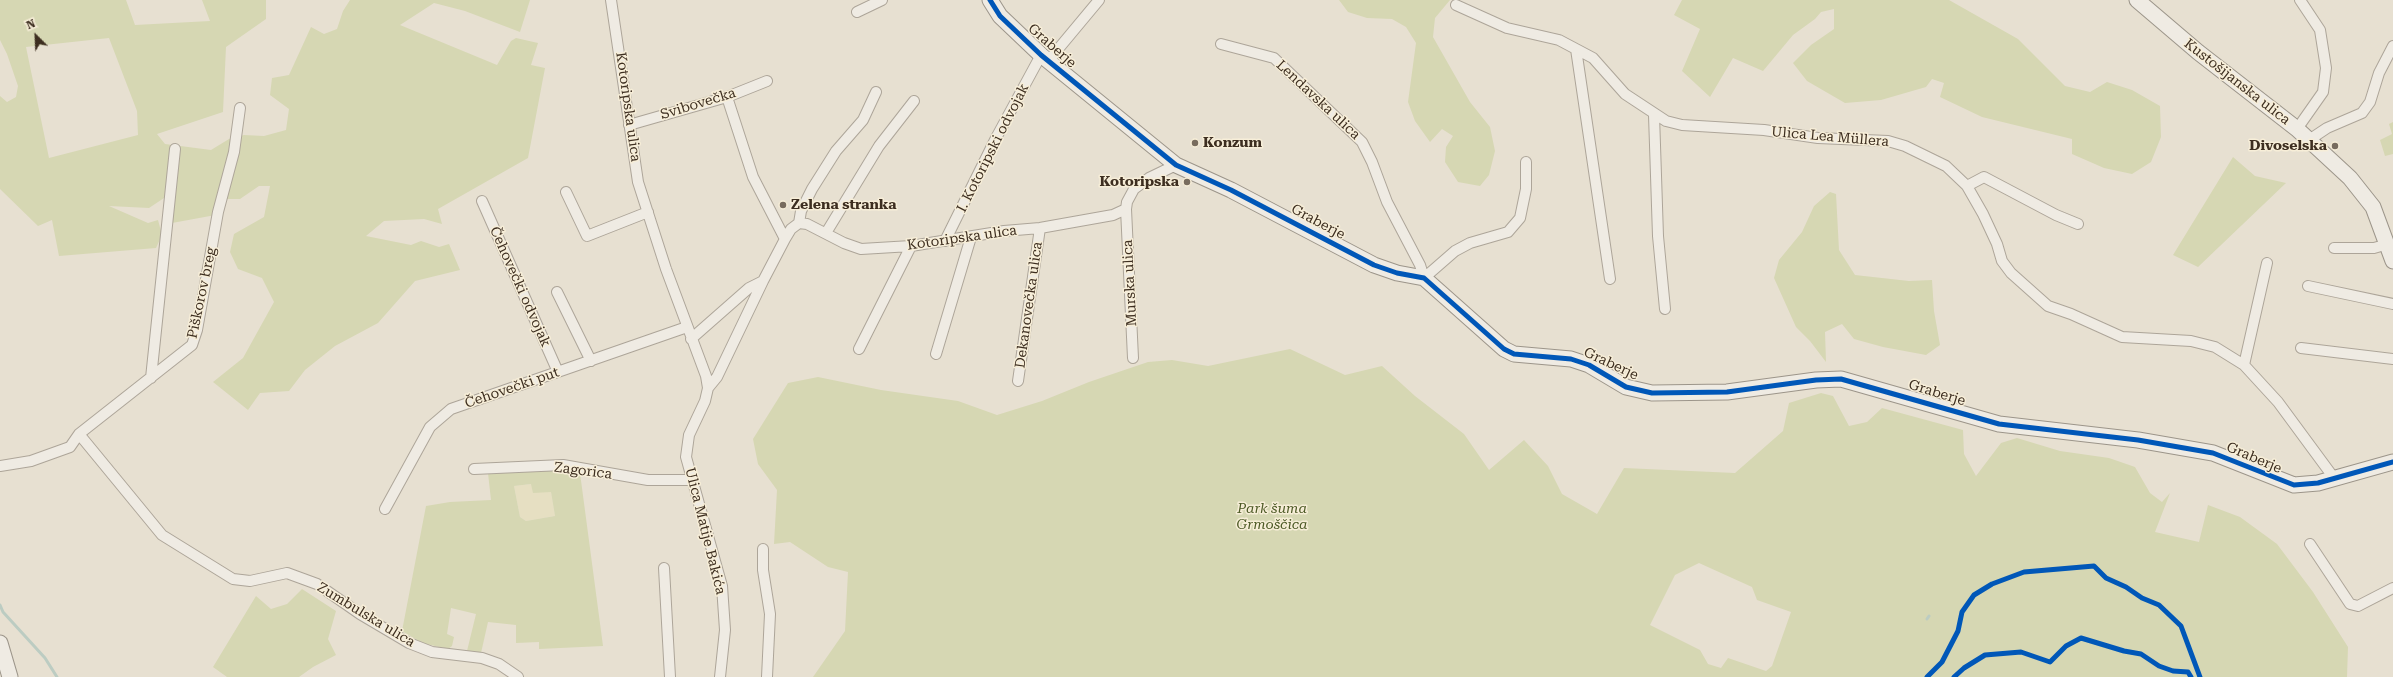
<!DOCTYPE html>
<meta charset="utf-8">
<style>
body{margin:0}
#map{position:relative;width:2393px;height:677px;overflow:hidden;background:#e7e0d1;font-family:"Roboto Serif",serif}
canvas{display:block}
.north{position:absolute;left:16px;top:16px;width:40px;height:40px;-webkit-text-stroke:3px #f7eed8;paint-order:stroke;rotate:336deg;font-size:11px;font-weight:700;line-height:16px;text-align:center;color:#3d2e20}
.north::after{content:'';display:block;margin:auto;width:14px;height:18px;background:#3d2e20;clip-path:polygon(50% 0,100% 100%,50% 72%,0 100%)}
</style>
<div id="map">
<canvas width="2393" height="677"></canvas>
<div class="north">N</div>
</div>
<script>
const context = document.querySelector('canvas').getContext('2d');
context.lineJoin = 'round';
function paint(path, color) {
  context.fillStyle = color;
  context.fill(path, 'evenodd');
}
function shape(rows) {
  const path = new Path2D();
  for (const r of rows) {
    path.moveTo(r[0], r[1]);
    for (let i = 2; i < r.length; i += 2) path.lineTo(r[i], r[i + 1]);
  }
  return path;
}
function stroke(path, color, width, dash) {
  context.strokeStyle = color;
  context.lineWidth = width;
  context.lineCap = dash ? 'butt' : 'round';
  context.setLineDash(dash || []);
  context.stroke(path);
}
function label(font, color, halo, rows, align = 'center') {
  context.font = font + ' "Roboto Serif",serif';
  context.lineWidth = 3;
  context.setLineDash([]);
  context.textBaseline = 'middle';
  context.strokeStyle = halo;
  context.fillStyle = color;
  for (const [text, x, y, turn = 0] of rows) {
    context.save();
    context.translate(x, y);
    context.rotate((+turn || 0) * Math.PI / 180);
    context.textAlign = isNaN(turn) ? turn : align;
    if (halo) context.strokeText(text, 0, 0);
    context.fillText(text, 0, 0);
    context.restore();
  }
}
paint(shape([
 [531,484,551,492,555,516,526,521,520,517,514,486]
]), '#e6dfc2');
paint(shape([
 [0,0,126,0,135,25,210,21,202,0,266,0,266,19,226,47,223,112,157,134,165,144,211,150,229,139,244,135,264,136,286,130,289,109,270,95,272,78,289,75,311,27,324,34,337,29,343,11,350,0,530,0,520,32,465,11,434,3,400,25,497,65,511,41,516,38,538,43,531,65,545,68,528,158,438,209,442,224,424,219,384,221,366,236,411,245,421,241,439,247,449,244,460,270,415,281,378,323,335,346,305,370,289,391,260,393,248,410,213,382,243,358,274,302,262,278,238,269,230,252,234,234,264,217,270,186,259,186,240,199,223,199,221,214,172,223,164,198,149,208,109,206,148,223,158,220,162,235,156,248,59,256,52,220,38,226,0,189,0,96,7,102,16,97,18,86,7,54,0,40],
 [109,38,137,111,138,135,49,158,26,47],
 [1339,0,1450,0,1435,18,1433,37,1470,102,1490,127,1495,151,1489,175,1480,186,1458,182,1445,162,1446,147,1453,136,1442,129,1430,142,1415,121,1408,102,1416,43,1406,27,1392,19,1367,18,1348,12],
 [1682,0,1949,0,2018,39,2065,86,2090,92,2107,82,2132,90,2160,106,2161,137,2151,162,2132,174,2104,168,2072,154,2072,139,1982,117,1940,97,1944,83,1932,79,1926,87,1881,100,1845,103,1807,81,1793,63,1811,45,1834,29,1834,9,1821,12,1815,19,1793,35,1763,71,1733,58,1710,97,1682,71,1700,29,1674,15],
 [2393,122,2393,154,2385,156,2380,140,2392,134,2389,124],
 [2233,157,2255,176,2286,183,2198,267,2173,255],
 [1830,192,1836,194,1839,250,1855,275,1909,281,1932,280,1934,311,1940,345,1926,355,1883,347,1854,339,1842,324,1825,332,1826,362,1810,341,1796,327,1774,278,1779,260,1802,232,1814,206],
 [1290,349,1345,375,1382,366,1415,396,1464,434,1489,470,1524,440,1548,466,1562,494,1597,514,1624,468,1735,473,1783,431,1789,403,1821,393,1833,396,1849,426,1867,422,1882,408,1963,430,1964,454,1976,476,2001,443,2017,438,2060,451,2109,458,2135,467,2150,493,2162,502,2170,493,2155,532,2199,542,2208,505,2240,517,2277,544,2313,592,2348,647,2347,677,813,677,845,631,848,572,828,567,790,542,774,544,777,490,758,464,753,439,788,383,818,377,881,390,958,401,997,415,1042,401,1089,382,1148,362,1172,360,1208,366],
 [1699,563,1752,587,1757,600,1791,612,1772,666,1766,671,1728,658,1721,668,1708,664,1700,650,1650,625,1675,575],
 [566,469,580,473,603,646,539,649,539,642,516,643,516,625,488,622,481,653,467,651,476,614,451,608,447,634,454,637,452,646,448,649,422,643,402,631,426,506,450,502,491,500,488,473],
 [531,484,533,493,551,492,555,516,526,521,520,517,514,486],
 [302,589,336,611,328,639,336,655,313,667,299,677,227,677,213,667,256,596,271,609,287,604]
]), '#d6d7b3');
stroke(shape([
 [0,605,3,612,45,658,57,677],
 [1927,619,1929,616]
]), '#bcccc2', 3);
const street = shape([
 [611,0,638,182,666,269,706,376,708,388],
 [1456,5,1507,28,1559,40,1593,58,1625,94,1666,121,1682,125,1764,130,1818,138,1888,141,1905,146,1946,166,1967,186,1983,214,1997,244,2002,261,2011,273,2048,306,2071,314,2122,337,2191,341,2215,347,2244,365,2278,402,2334,478],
 [857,12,882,0],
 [1221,44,1274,58,1362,142,1372,162,1387,202,1420,265,1424,278,1455,251,1470,243,1508,232,1520,218,1526,189,1526,162],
 [1576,49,1610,279],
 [1049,60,1099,0],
 [727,97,753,177,785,239],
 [1654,115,1658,236,1665,309],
 [629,125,727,97,767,81],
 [2297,129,2323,92,2326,68,2320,30,2300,0],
 [2309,140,2327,128,2362,113,2370,102,2379,73,2393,46],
 [1967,186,1984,177,2056,215,2078,224],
 [566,192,587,236,648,212],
 [482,201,558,372],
 [1126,209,1133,358],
 [799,223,801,211,812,189,836,151,863,120,876,92],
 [826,233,879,146,914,101],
 [945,241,996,138,1041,55],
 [2334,248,2374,248,2388,244],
 [2308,286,2393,304],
 [557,292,591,361],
 [691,339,749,288,763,281,785,239,791,229,799,223,807,224,844,243,861,249,911,246,1004,231,1040,228,1113,215,1126,209,1127,202,1134,189,1149,178,1176,165],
 [2301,348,2393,359],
 [859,349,911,246],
 [936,354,971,237],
 [2244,365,2267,263],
 [151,378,175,149],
 [1018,381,1040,228],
 [79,434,162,535,233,579,250,581,287,573,317,584,360,614,409,643,432,652,482,658,499,664,518,677],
 [0,466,31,461,70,447,79,434,192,345,197,330,218,212,234,152,240,108],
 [474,469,563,465,648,480,691,480],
 [385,509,430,427,451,409,687,327],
 [2310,544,2350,604,2358,606,2393,588],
 [763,549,763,570,770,614,767,677],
 [664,568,670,677],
 [720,677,725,630,722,586,686,457,689,435,705,401,708,388,717,377,763,281]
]);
const secondary = shape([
 [990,0,1000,16,1041,55,1176,165,1231,190,1374,265,1397,273,1424,278,1504,349,1514,354,1571,359,1589,365,1626,387,1652,393,1727,392,1816,380,1841,379,1999,424,2138,440,2213,453,2294,485,2318,483,2393,462],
 [2137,0,2198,52,2297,129,2350,178,2373,207,2393,261],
 [0,643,10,677]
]);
stroke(street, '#ada599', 12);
stroke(secondary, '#9c958a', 17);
stroke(street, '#efebe3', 10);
stroke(secondary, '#efebe3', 15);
stroke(shape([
 [990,0,1000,16,1041,55,1176,165,1231,190,1374,265,1397,273,1424,278,1504,349,1514,354,1571,359,1589,365,1626,387,1652,393,1727,392,1816,380,1841,379,1999,424,2138,440,2213,453,2294,485,2318,483,2393,462],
 [1927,677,1942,662,1958,631,1962,612,1974,595,1992,584,2024,572,2094,566,2106,578,2126,587,2142,598,2159,605,2181,626,2200,677],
 [1954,677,1964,668,1985,655,2021,652,2050,662,2066,646,2081,638,2124,651,2141,654,2159,666,2173,671,2188,672,2191,677]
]), '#0057b8', 5);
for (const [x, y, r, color] of [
 [1195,143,4,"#786c5e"],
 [2335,146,4,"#786c5e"],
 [1187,182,4,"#786c5e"],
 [783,205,4,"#786c5e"]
]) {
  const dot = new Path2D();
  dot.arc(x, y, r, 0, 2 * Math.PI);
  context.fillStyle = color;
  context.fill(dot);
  stroke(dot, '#f7eed8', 1.5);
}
label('14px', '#3d2e20', '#f7eed8', [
 ["Graberje",1052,46,41],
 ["Kustošijanska ulica",2237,82,38],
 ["Lendavska ulica",1318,100,43],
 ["Svibovečka",698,104,-17],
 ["Kotoripska ulica",628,107,82],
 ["Ulica Lea Müllera",1830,137,5],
 ["I. Kotoripski odvojak",993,148,-63],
 ["Graberje",1318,222,28],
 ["Kotoripska ulica",962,238,-8],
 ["Murska ulica",1130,283,-93],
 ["Čehovečki odvojak",520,287,66],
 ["Piškorov breg",202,293,-78],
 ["Dekanovečka ulica",1029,305,-82],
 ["Graberje",1611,364,25],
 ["Čehovečki put",512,388,-19],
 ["Graberje",1937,393,17],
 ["Graberje",2254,458,23],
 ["Zagorica",583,471,7],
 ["Ulica Matije Bakića",705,531,76],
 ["Zumbulska ulica",366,615,31]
]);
label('bold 14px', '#3d2e20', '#f7eed8', [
 ["Konzum",1203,143],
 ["Divoselska",2327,146,"right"],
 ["Kotoripska",1179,182,"right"],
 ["Zelena stranka",791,205]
], 'left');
label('italic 14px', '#4d5a26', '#f7eed8', [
 ["Park šuma",1272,509],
 ["Grmoščica",1272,525]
]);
</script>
